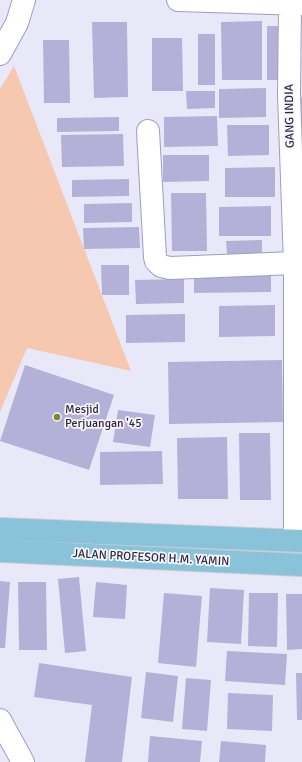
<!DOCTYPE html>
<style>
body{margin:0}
canvas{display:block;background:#e9e8f8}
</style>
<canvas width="302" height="762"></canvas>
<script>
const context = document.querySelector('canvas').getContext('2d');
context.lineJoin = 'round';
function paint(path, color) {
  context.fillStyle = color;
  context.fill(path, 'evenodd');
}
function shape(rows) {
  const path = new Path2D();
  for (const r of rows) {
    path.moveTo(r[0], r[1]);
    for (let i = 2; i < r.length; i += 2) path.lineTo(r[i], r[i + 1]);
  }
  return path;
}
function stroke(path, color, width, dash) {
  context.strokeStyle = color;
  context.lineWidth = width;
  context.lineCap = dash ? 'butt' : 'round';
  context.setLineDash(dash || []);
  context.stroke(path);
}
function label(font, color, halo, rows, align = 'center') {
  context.font = font + ' Signika,sans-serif';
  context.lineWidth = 3.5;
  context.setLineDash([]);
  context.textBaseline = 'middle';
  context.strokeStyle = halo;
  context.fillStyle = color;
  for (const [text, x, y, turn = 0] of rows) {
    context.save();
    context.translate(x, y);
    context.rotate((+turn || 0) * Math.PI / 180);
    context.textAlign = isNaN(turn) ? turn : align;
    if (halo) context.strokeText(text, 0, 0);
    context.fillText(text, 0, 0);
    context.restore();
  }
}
paint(shape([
 [14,66,131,371,27,348,0,412,0,89]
]), '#f6c8af');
paint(shape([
 [262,21,262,80,222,80,221,22],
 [92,22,127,22,128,97,94,98],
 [267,26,287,26,287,80,267,80],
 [198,34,215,34,215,85,198,85],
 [152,38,182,38,183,91,152,91],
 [43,40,69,40,70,103,44,103],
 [266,88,266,117,219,118,219,89],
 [186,91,215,91,215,108,187,109],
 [302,98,302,126,298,126,298,99],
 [217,116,218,146,164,147,164,117],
 [119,117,119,131,57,132,57,118],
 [227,125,269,125,269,155,228,156],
 [123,134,124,166,62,167,61,135],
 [163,155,209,155,209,181,163,182],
 [275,167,275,197,225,197,225,168],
 [129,179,129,196,72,197,72,180],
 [171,193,206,193,207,251,172,251],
 [132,203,132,222,84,223,84,204],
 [271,206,271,236,219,236,219,207],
 [139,227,140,248,84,249,83,228],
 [262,240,262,253,227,254,226,241],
 [101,265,129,265,129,295,102,295],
 [271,275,271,292,194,293,194,276],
 [184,279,184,303,136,304,135,280],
 [275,305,275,336,219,337,219,306],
 [185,314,185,342,126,343,126,315],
 [282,360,283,422,169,424,168,362],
 [25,365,114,395,89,470,0,441],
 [118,410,155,415,150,447,113,442],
 [239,433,270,433,271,500,240,500],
 [227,437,228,499,178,499,177,438],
 [162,451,163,484,100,485,100,452],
 [79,577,86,651,65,653,58,579],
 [0,581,10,582,5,648,0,648],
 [18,582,46,582,47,650,19,650],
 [96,582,127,585,125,619,93,617],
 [210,588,244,590,241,644,207,642],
 [164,593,202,596,196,667,158,663],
 [249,593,278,593,277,647,248,646],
 [286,594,302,594,302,649,287,650],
 [227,651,287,654,285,685,225,681],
 [39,663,132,677,122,762,85,762,92,705,34,697],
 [146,672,178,676,173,722,141,718],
 [296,673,302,673,302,720,297,720],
 [186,678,211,680,207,731,182,729],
 [228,693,273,695,272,731,227,729],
 [150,736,202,741,200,762,148,762],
 [221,741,266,745,265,762,219,762]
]), '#b4b1d8');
const minor = shape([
 [178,0,302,4],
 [290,4,289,95,295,263,295,540],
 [0,54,17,23,24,0],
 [148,131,155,257,156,261,161,266,170,268,295,263],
 [0,720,23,762]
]);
const major = shape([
 [0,529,302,541],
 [0,551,302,565]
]);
stroke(minor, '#a09dc3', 24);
stroke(major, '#ccccd0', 24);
stroke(minor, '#fff', 22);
stroke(major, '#89c3da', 22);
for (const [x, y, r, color] of [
 [57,417,4,"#84842d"]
]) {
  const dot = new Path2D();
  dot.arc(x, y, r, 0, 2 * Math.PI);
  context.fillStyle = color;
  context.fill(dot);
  stroke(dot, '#f7f6fe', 1.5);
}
label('12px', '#2c2a3a', '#f7f6fe', [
 ["GANG INDIA",290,116,-91],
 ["JALAN PROFESOR H.M. YAMIN",151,558,3]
]);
label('12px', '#2c2a3a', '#f7f6fe', [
 ["Mesjid",65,410],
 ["Perjuangan '45",65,424]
], 'left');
</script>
